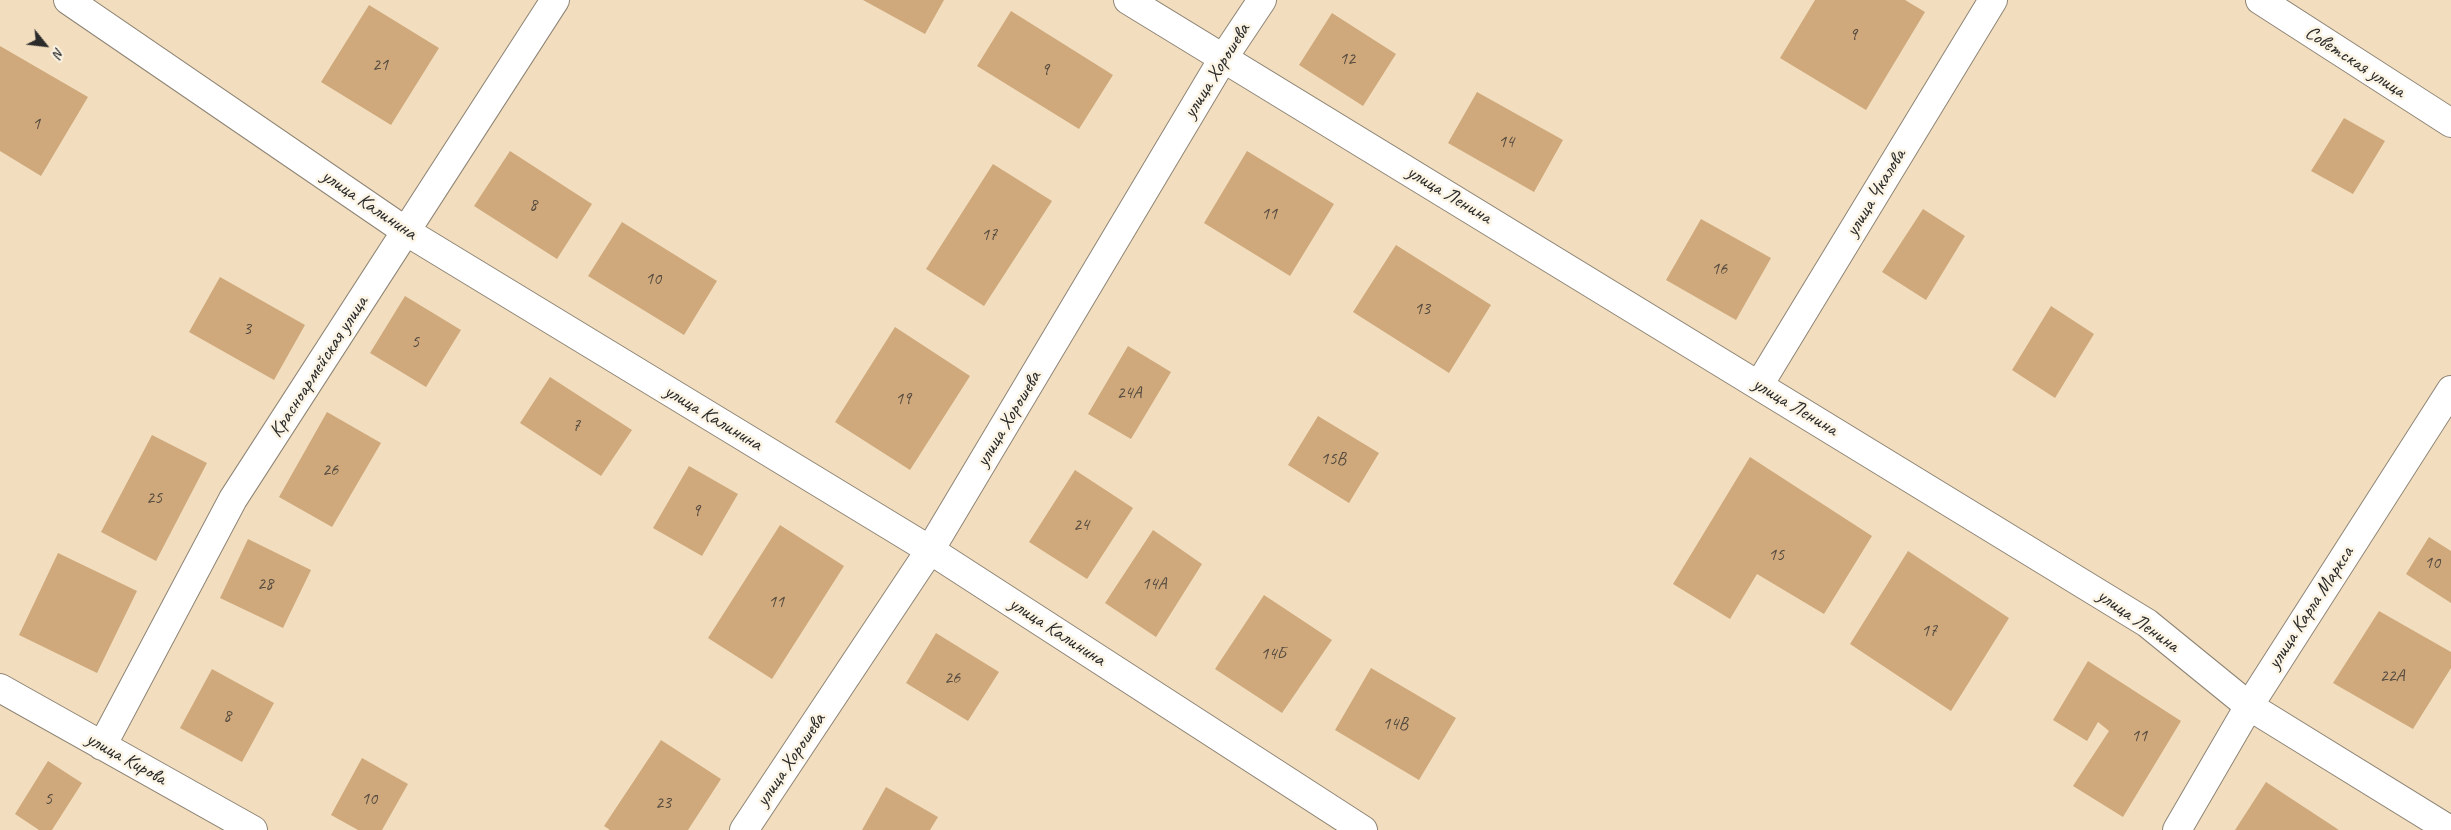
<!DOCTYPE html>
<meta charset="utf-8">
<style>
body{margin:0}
#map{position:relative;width:2451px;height:830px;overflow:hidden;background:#f2debf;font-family:Caveat,sans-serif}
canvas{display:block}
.north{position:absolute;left:20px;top:20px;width:50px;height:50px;-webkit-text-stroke:4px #fcf5e5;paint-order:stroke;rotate:119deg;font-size:14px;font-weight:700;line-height:20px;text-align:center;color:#2b2b2b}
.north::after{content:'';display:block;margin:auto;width:18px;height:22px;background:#2b2b2b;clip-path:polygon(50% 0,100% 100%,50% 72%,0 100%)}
</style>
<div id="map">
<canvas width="2451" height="830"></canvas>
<div class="north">N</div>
</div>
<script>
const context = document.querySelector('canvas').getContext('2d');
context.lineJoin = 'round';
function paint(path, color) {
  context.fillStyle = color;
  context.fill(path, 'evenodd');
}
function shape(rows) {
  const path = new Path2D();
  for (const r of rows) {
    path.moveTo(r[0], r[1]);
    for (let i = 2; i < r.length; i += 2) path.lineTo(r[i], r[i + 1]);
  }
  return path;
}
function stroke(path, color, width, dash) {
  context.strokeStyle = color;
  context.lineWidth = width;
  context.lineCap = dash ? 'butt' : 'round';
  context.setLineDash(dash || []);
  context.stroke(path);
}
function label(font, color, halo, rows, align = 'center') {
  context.font = font + ' Caveat,sans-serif';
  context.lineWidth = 5;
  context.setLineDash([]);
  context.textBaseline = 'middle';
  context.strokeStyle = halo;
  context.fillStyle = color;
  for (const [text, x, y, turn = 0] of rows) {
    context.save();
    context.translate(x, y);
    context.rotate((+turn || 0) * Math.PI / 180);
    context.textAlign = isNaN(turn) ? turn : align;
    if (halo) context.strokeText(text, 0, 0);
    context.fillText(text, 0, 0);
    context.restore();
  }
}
paint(shape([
 [863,0,944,0,925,34],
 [1815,0,1905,0,1925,12,1866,110,1780,58],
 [369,5,439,48,391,125,321,82],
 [1011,11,1113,75,1079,129,977,66],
 [1332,13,1396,54,1363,106,1299,65],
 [0,46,88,97,41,176,0,151],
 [1477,92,1563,140,1534,192,1448,143],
 [2344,118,2385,141,2353,194,2311,171],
 [510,151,592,204,557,259,474,206],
 [1247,151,1334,204,1290,276,1204,223],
 [993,164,1052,201,984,306,926,269],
 [1923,209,1965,236,1926,300,1882,272],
 [1701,219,1771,258,1736,320,1666,280],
 [622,222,717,281,684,335,588,276],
 [1396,245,1491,305,1449,373,1353,312],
 [220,277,305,325,274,380,189,332],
 [405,296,461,330,426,387,370,353],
 [2051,306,2094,334,2055,398,2012,370],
 [895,327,970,376,910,470,835,422],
 [1128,346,1171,372,1131,439,1088,414],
 [550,377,632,430,601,476,520,423],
 [327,412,381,443,332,527,279,497],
 [1318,416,1379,453,1349,503,1288,465],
 [152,435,207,463,156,561,101,532],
 [1750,457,1872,536,1824,614,1757,574,1730,619,1673,584],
 [689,466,738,494,702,556,653,528],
 [1075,470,1133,508,1087,579,1029,542],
 [780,525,844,566,772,679,708,638],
 [1153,530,1202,564,1156,637,1105,603],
 [2429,537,2451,551,2451,603,2406,574],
 [248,539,311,570,283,628,220,598],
 [1908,551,2009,618,1951,711,1850,644],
 [58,553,137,591,97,673,19,635],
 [1264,595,1332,640,1282,713,1215,669],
 [2379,611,2451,652,2451,668,2413,729,2333,683],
 [936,633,999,672,968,721,906,683],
 [2088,661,2181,721,2123,817,2073,786,2109,731,2098,722,2087,741,2053,720],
 [1371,668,1456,718,1419,780,1335,730],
 [212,669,274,703,242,762,180,728],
 [661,740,721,779,688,830,610,830,604,826],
 [362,758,408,784,382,830,358,830,331,815],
 [48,761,82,783,52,830,39,830,15,814],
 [2266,782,2339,830,2235,830],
 [886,787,938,817,930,830,862,830]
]), '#cfa97b');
const minor = shape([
 [68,0,407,232,930,550],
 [2260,0,2451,123],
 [1759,385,1993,0],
 [0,688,253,830],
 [102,746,233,499,555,0],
 [2177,830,2249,706,2451,390]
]);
const tertiary = shape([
 [930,550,1363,830],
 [744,830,930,550,1224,57,1262,0]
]);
const secondary = shape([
 [1128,0,2147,623,2249,706,2450,830]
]);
stroke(minor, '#8e8475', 30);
stroke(tertiary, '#8e8475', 30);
stroke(secondary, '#8e8475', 30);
stroke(minor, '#fff', 28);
stroke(tertiary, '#fff', 28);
stroke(secondary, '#fff', 28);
label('18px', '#544a3f', null, [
 ["9",1853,35],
 ["12",1347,59],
 ["21",380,65],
 ["9",1045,70],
 ["1",36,124],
 ["14",1506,142],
 ["8",533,205],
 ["11",1269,214],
 ["17",989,235],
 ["16",1719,269],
 ["10",653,279],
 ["13",1422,309],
 ["3",247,329],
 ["5",415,342],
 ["24А",1129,393],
 ["19",903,399],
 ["7",576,426],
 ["15В",1333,459],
 ["26",330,470],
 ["25",154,498],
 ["9",696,511],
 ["24",1081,525],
 ["15",1776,555],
 ["10",2432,563],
 ["28",265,584],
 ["14А",1154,584],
 ["11",776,602],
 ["17",1929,631],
 ["14Б",1273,654],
 ["22А",2392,676],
 ["26",952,678],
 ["8",227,716],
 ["14В",1395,724],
 ["11",2139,736],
 ["5",48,799],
 ["10",369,799],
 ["23",663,803]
]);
label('20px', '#2b2b2b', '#fcf5e5', [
 ["Советская улица",2355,62,33],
 ["улица Хорошева",1217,71,-58],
 ["улица Чкалова",1876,193,-59],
 ["улица Ленина",1449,195,31],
 ["улица Калинина",369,205,34],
 ["Красноармейская улица",319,367,-57],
 ["улица Ленина",1795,407,31],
 ["улица Калинина",713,418,31],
 ["улица Хорошева",1009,419,-59],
 ["улица Карла Маркса",2311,608,-57],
 ["улица Ленина",2138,621,35],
 ["улица Калинина",1057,632,33],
 ["улица Кирова",126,759,29],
 ["улица Хорошева",791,760,-56]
]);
</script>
